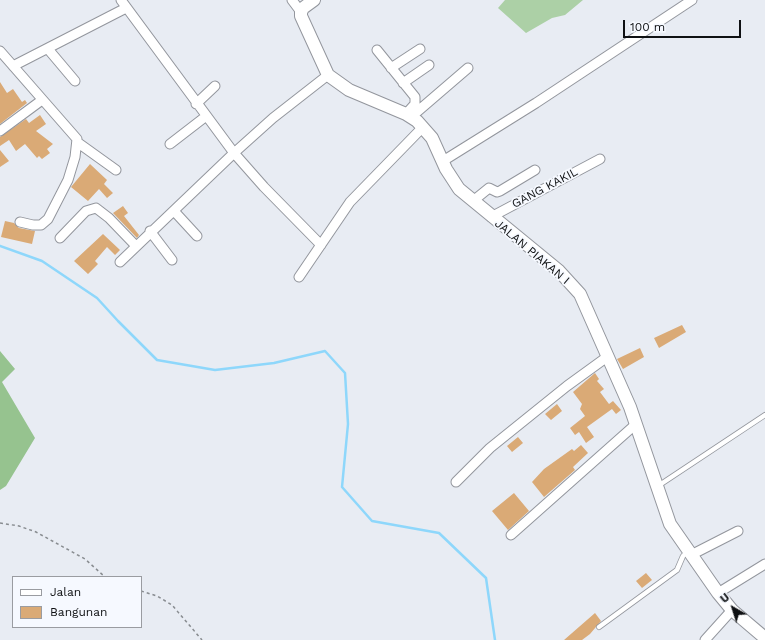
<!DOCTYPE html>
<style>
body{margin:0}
#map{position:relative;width:765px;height:640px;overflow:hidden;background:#e8ecf3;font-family:"Work Sans",sans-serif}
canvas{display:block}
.legend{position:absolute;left:12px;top:576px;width:130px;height:52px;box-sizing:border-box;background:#f6f9ff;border:1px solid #9a9ca1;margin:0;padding:5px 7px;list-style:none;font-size:12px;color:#0f1113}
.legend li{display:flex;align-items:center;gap:8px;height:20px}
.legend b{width:20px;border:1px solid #9a9ca1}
.north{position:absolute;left:713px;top:588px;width:40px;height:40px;-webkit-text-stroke:3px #f6f9ff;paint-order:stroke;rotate:321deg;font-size:11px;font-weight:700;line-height:16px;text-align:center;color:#0f1113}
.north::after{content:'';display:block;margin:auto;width:14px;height:18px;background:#0f1113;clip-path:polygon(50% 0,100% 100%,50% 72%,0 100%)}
.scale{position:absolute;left:623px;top:20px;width:118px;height:18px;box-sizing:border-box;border:2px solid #0f1113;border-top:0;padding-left:5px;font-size:12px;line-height:14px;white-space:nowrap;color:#0f1113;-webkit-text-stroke:3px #f6f9ff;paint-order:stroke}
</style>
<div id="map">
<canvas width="765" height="640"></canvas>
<ul class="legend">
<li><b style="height:5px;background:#fff"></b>Jalan</li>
<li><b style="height:11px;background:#daaa76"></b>Bangunan</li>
</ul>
<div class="north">U</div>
<div class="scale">100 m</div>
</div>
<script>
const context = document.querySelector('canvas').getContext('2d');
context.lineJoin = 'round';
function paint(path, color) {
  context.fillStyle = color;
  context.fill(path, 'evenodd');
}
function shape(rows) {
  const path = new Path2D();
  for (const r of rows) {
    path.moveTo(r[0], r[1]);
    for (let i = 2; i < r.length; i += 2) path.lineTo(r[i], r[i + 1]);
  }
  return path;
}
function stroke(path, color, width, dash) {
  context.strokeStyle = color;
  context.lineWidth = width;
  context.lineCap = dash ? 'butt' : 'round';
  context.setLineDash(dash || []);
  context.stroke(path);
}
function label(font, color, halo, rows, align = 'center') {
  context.font = font + ' "Work Sans",sans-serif';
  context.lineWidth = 3.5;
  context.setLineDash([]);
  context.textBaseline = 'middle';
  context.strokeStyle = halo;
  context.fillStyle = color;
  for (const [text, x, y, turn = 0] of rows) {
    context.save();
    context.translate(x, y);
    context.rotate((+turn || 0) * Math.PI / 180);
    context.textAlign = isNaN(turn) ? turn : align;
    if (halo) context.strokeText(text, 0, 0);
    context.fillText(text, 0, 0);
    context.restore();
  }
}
paint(shape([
 [505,0,583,0,565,15,552,18,526,33,498,8]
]), '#acd0a6');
paint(shape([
 [0,351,15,369,2,382,35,438,6,486,0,490]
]), '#96c38f');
stroke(shape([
 [0,246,42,261,97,298,118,321,157,360,215,370,274,363,325,351,345,373,348,424,342,487,372,521,439,533,486,578,495,640]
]), '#8ed7fb', 2.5);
paint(shape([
 [0,82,7,93,13,89,22,102,25,100,27,103,0,124],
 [40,115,46,124,36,131,53,144,47,149,50,153,42,159,39,156,37,158,25,144,16,151,9,140,0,146,0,137,26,119,29,123],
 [0,150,9,161,0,167],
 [90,164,107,180,104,184,113,193,107,198,99,189,88,201,71,187],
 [123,206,128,213,124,216,139,235,137,238,113,213],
 [5,221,14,223,19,228,35,231,32,244,1,237],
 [103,234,120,250,115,255,107,247,95,261,98,264,88,274,74,261],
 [682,325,686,332,659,348,654,338],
 [640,348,644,357,623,369,617,359],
 [595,373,599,379,597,381,604,389,600,392,609,404,613,401,621,410,616,414,612,409,587,427,594,437,586,443,579,432,575,435,570,428,585,416,580,409,582,404,573,392],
 [557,404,562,411,551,420,545,414],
 [518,437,523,443,512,452,507,446],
 [581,445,588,453,573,467,575,470,544,497,532,482,544,469,572,449,574,451],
 [514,493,529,511,508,530,492,511],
 [646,573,652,580,642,588,636,581],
 [595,613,601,621,590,634,582,640,564,640]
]), '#daaa76');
const service = shape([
 [658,486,765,415],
 [599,627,677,570,683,556,688,551]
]);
const minor = shape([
 [121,0,234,153,264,187,321,245],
 [292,0,301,12],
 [48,49,75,81],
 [377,50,415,97,415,104,406,114],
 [0,51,77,139,75,157,68,180,48,219,41,225,33,225,20,222],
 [13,66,126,8],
 [391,68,420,49],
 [403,83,429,65],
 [196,104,215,86],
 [411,117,468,68],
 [0,131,42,100],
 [77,142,116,170],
 [170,144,205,117],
 [443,161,536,103,692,0],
 [473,201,489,188,497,192,500,191,535,170],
 [174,211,197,236],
 [491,217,600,159],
 [150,231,172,260],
 [60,238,86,211,96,208,109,218,136,246],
 [120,262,234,153,273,118,328,75],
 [299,277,350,202,423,127],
 [456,482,490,448,567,386,607,357],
 [511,535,636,424],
 [691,555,738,531],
 [718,593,765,564],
 [705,640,732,610]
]);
const tertiary = shape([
 [314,0,303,8,301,12,301,16,328,75,349,90,406,114,417,121,432,138,446,169,459,189,559,271,580,294,630,407,670,524,718,593,732,610,765,638]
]);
stroke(service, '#93969d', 6);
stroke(minor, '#93969d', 11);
stroke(tertiary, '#93969d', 14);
stroke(shape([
 [0,523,19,526,36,532,85,559,105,577],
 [141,591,157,596,172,605,202,640]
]), '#888c90', 1.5, [3, 3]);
stroke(service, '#fff', 4.5);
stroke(minor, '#fff', 9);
stroke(tertiary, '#fff', 12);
label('12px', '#0f1113', '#f6f9ff', [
 ["GANG KAKIL",545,188,-28],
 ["JALAN PIAKAN I",532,252,40]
]);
</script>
